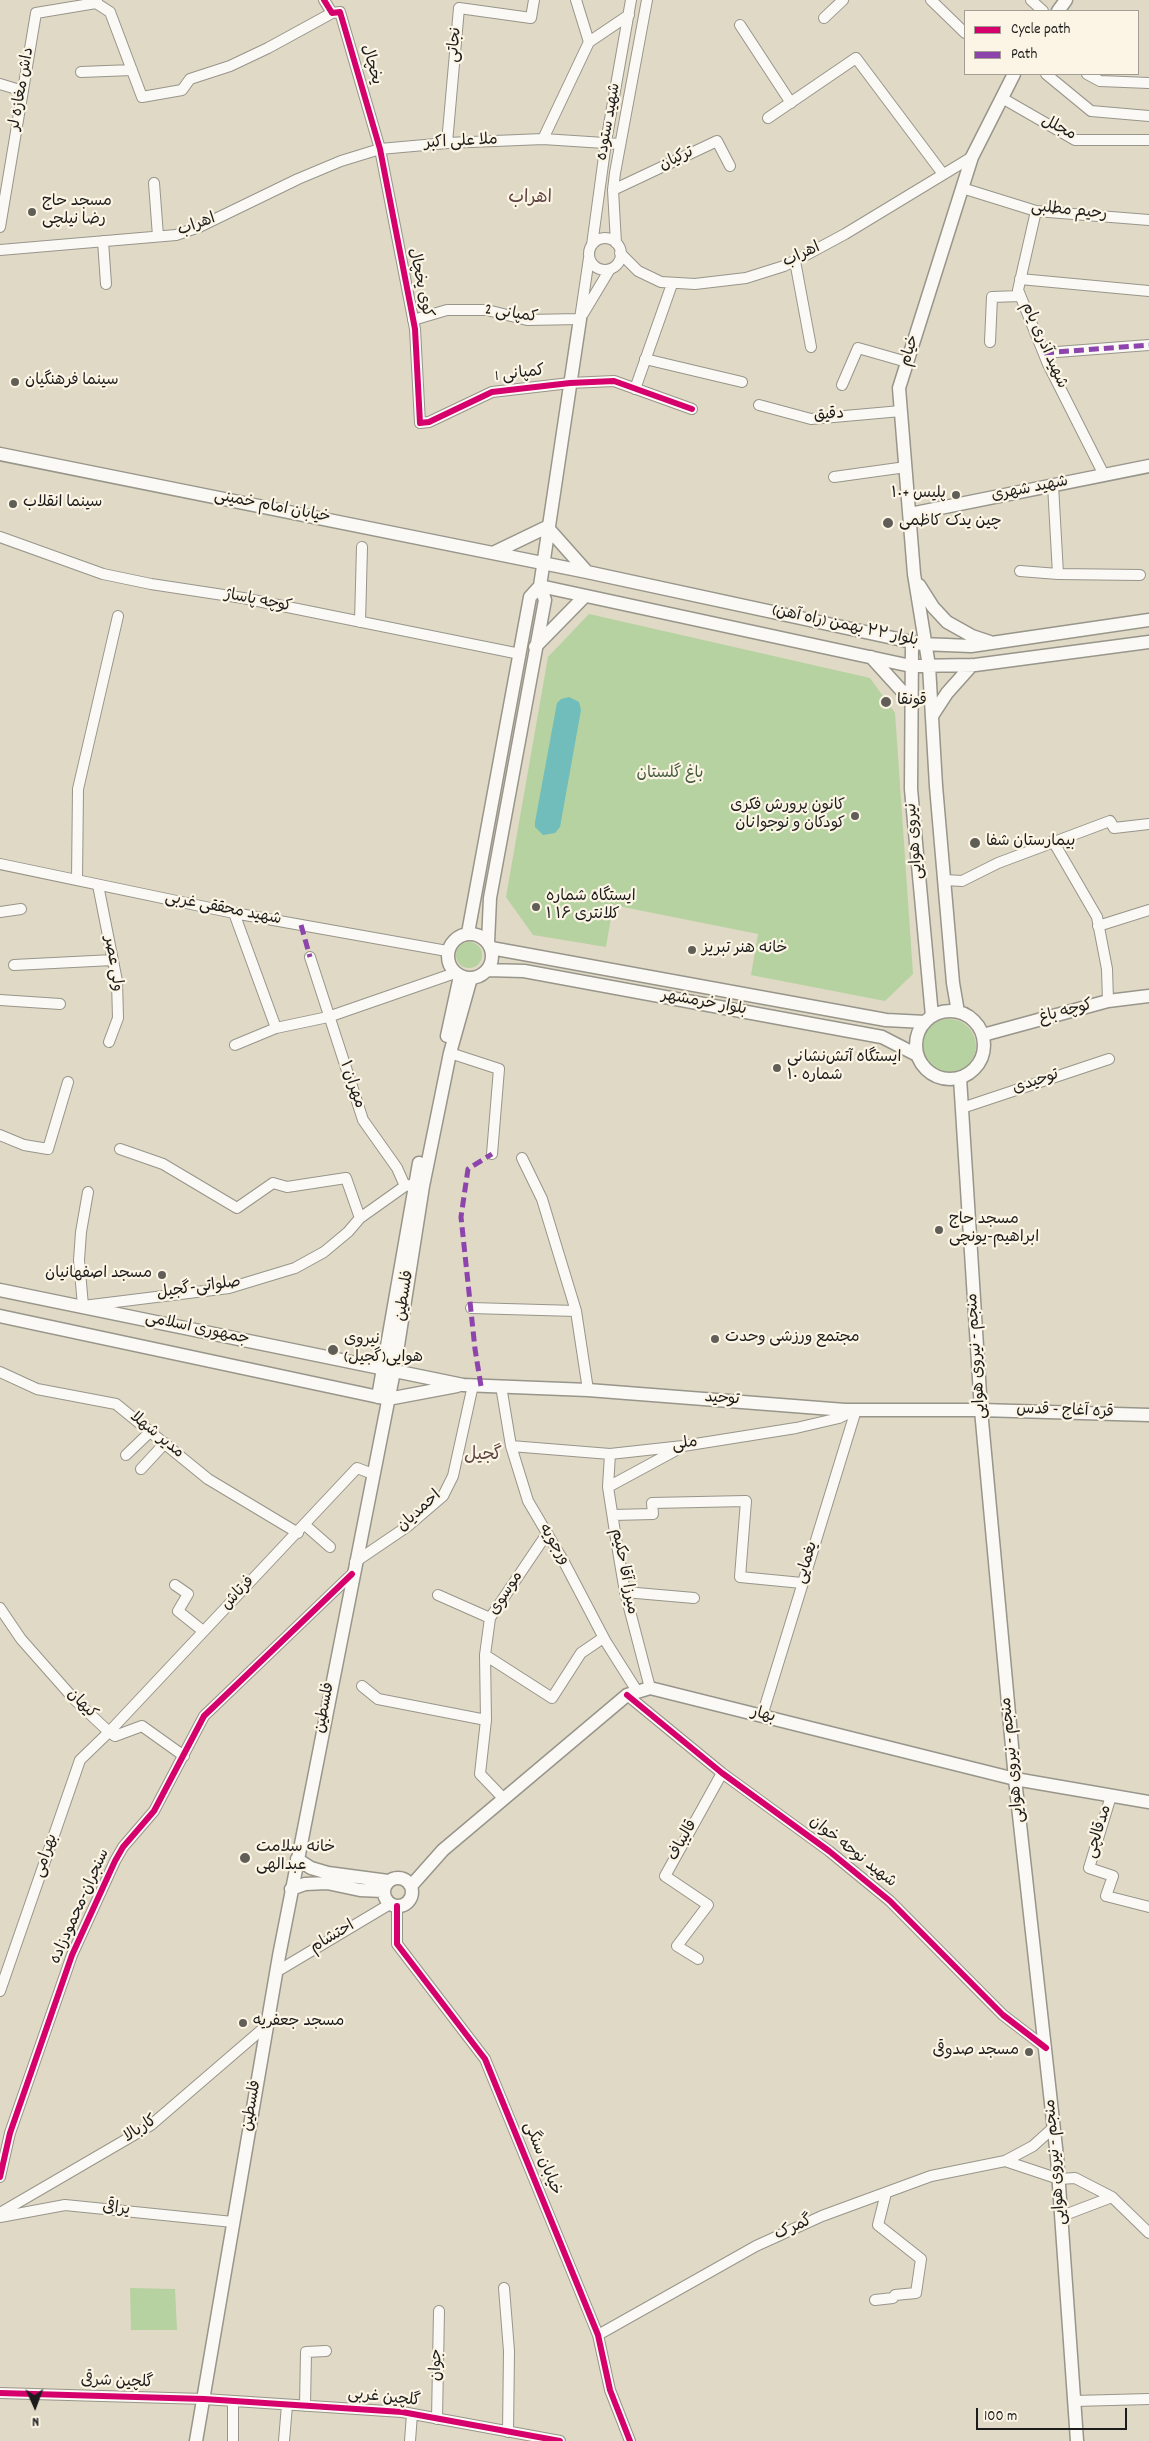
<!DOCTYPE html>
<meta charset="utf-8">
<style>
body{margin:0}
#map{position:relative;width:1149px;height:2441px;overflow:hidden;background:#dfd9c5;font-family:Dekko,sans-serif}
canvas{display:block}
.legend{position:absolute;left:964px;top:10px;width:175px;height:65px;box-sizing:border-box;background:#fcf5e5;border:1px solid #a29e95;margin:0;padding:6px 9px;list-style:none;font-size:15px;color:#1c1c1c}
.legend li{display:flex;align-items:center;gap:10px;height:25px}
.legend b{width:25px;border:1px solid #a29e95}
.north{position:absolute;left:10px;top:2381px;width:50px;height:50px;-webkit-text-stroke:4px #fcf5e5;paint-order:stroke;rotate:178deg;font-size:14px;font-weight:700;line-height:20px;text-align:center;color:#1c1c1c}
.north::after{content:'';display:block;margin:auto;width:18px;height:22px;background:#1c1c1c;clip-path:polygon(50% 0,100% 100%,50% 72%,0 100%)}
.scale{position:absolute;left:976px;top:2408px;width:151px;height:22px;box-sizing:border-box;border:2px solid #1c1c1c;border-top:0;padding-left:6px;font-size:15px;line-height:18px;white-space:nowrap;color:#1c1c1c;-webkit-text-stroke:4px #fcf5e5;paint-order:stroke}
</style>
<div id="map">
<canvas width="1149" height="2441"></canvas>
<ul class="legend">
<li><b style="height:6px;background:#d6006c"></b>Cycle path</li>
<li><b style="height:6px;background:#8e44ad"></b>Path</li>
</ul>
<div class="north">N</div>
<div class="scale">100 m</div>
</div>
<script>
const context = document.querySelector('canvas').getContext('2d');
context.lineJoin = 'round';
function paint(path, color) {
  context.fillStyle = color;
  context.fill(path, 'evenodd');
}
function shape(rows) {
  const path = new Path2D();
  for (const r of rows) {
    if (r.length === 3) {
      path.moveTo(r[0] + r[2], r[1]);
      path.arc(r[0], r[1], r[2], 0, 2 * Math.PI);
      continue;
    }
    path.moveTo(r[0], r[1]);
    for (let i = 2; i < r.length; i += 2) path.lineTo(r[i], r[i + 1]);
  }
  return path;
}
function stroke(path, color, width, dash) {
  context.strokeStyle = color;
  context.lineWidth = width;
  context.lineCap = dash ? 'butt' : 'round';
  context.setLineDash(dash || []);
  context.stroke(path);
}
function label(font, color, halo, rows, align = 'center') {
  context.font = font + ' Dekko,"Playpen Sans Arabic",sans-serif';
  context.lineWidth = 4.5;
  context.setLineDash([]);
  context.textBaseline = 'middle';
  context.strokeStyle = halo;
  context.fillStyle = color;
  for (const [text, x, y, turn = 0] of rows) {
    context.save();
    context.translate(x, y);
    context.rotate((+turn || 0) * Math.PI / 180);
    context.textAlign = isNaN(turn) ? turn : align;
    if (halo) context.strokeText(text, 0, 0);
    context.fillText(text, 0, 0);
    context.restore();
  }
}
paint(shape([
 [589,614,870,678,895,713,913,974,885,1001,751,975,758,934,613,905,606,947,533,935,506,897,548,657],
 [469,955,13],
 [949,1046,27],
 [130,2288,175,2289,177,2330,131,2330]
]), '#b5d2a0');
paint(shape([
 [569,697,579,702,581,710,560,827,555,833,543,835,535,827,535,822,557,703,561,699]
]), '#70bdbc');
const minor = shape([
 [324,0,332,13,340,12,380,149,415,329,420,423,429,422,492,392,570,383,614,381,692,409],
 [576,0,589,42],
 [931,0,965,33],
 [1031,0,1043,11],
 [96,3,110,12,142,97,182,90,190,79,230,66,268,48,332,13],
 [824,18,843,0],
 [740,25,791,103],
 [81,72,132,70],
 [1046,74,1091,111,1149,116],
 [1087,74,1100,81,1149,83],
 [0,84,23,91],
 [1002,98,1075,140,1149,140],
 [768,118,856,58,943,174],
 [543,139,589,42,629,15],
 [447,143,459,8,531,18,534,0],
 [154,183,158,236],
 [962,188,1036,211,1149,220],
 [613,190,717,141,730,166],
 [1036,211,1018,290,1048,364,1104,475],
 [0,227,36,13,96,3,97,0],
 [605,254,16],
 [103,241,106,284],
 [616,243,613,190,615,173,647,0],
 [592,245,606,142,631,0],
 [0,250,176,235,199,227,298,179,341,161,380,149,447,143,543,139,620,144],
 [620,253,638,271,661,282,695,284,746,278,784,266,806,255,845,234,972,157],
 [795,261,811,347],
 [1020,279,1149,291],
 [583,314,610,269],
 [580,319,589,258],
 [413,320,447,310,487,310,527,320,580,319],
 [990,342,992,297,1020,296],
 [1044,353,1149,345],
 [645,359,742,382],
 [842,385,858,348,907,362],
 [635,389,672,284],
 [759,405,811,419,901,411],
 [834,477,906,467],
 [1053,485,1058,574],
 [0,537,103,574,151,584,243,598,520,654],
 [1020,571,1058,574,1140,575],
 [360,622,362,547],
 [1053,841,1097,917,1107,969,1108,1001],
 [0,864,234,913,447,951],
 [77,880,78,789,118,616],
 [945,880,962,881,998,863,1110,821,1114,828,1149,824],
 [98,885,117,981,118,1018,109,1042],
 [0,912,21,909],
 [234,913,276,1028],
 [1098,926,1149,910],
 [310,957,363,1120,397,1168,405,1186,411,1185],
 [14,965,113,960],
 [0,1000,60,1004],
 [235,1045,276,1028,328,1017,455,973],
 [450,1053,499,1069,492,1154],
 [962,1108,1109,1059],
 [0,1135,24,1145,48,1149,68,1082],
 [120,1149,163,1164,237,1208,273,1183,287,1187,346,1178,360,1218],
 [522,1158,542,1199,576,1311,588,1390],
 [88,1192,81,1232,79,1260,83,1306,229,1288,295,1268,324,1252,348,1232,360,1218,405,1186],
 [471,1308,576,1311],
 [0,1372,37,1389,116,1404,208,1479,298,1533],
 [501,1386,511,1446,528,1501,564,1562,606,1642,637,1691],
 [511,1446,610,1454,683,1446,796,1428,839,1418,855,1410],
 [610,1454,608,1487,617,1545,625,1592,650,1688],
 [126,1455,151,1431],
 [141,1469,165,1443],
 [608,1487,680,1448],
 [613,1515,653,1514,652,1503,746,1501,740,1577,802,1583],
 [305,1525,330,1547],
 [355,1562,408,1526,443,1496,453,1476,473,1385],
 [175,1585,188,1594,178,1611,203,1631],
 [625,1592,694,1598],
 [438,1595,490,1618],
 [0,1608,21,1639,74,1699,109,1732,115,1736,142,1726,184,1756],
 [485,1655,552,1698,581,1653,603,1638],
 [362,1686,378,1699,486,1720],
 [627,1695,722,1773,829,1851,890,1901,1003,2015,1046,2048],
 [762,1716,856,1410],
 [1111,1796,1089,1868,1113,1876,1106,1896,1149,1907],
 [504,1799,480,1774,486,1720,485,1655,490,1618,546,1535],
 [397,1906,397,1944,485,2059,598,2335,610,2390,630,2441],
 [698,1959,677,1946,708,1905,665,1876,722,1773],
 [276,1972,390,1904],
 [0,1991,80,1760,109,1732,357,1468,373,1474],
 [1005,2161,1059,2179,1075,2178,1112,2197,1149,2233],
 [0,2177,10,2133,72,1955,115,1861,123,1847,154,1811,204,1716,352,1574],
 [0,2213,151,2125,266,2026],
 [1062,2216,1112,2197],
 [0,2217,65,2205,233,2222],
 [504,2288,509,2351,508,2432],
 [875,2300,893,2298,895,2295,916,2293,921,2259,878,2225,886,2193],
 [598,2335,756,2246,822,2216,931,2176,1005,2161,1033,2146,1054,2127],
 [0,2393,204,2399,402,2412,560,2441],
 [1074,2401,1149,2399],
 [305,2406,306,2352,326,2351],
 [437,2419,439,2311],
 [233,2441,233,2401],
 [284,2441,287,2405],
 [410,2441,412,2414]
]);
const major = shape([
 [1058,11,1066,0],
 [0,454,587,572,921,644,971,646,1149,620],
 [910,514,1149,466],
 [547,527,587,572],
 [493,553,547,527],
 [919,585,933,607,947,622,972,636,990,642],
 [540,586,911,666,975,665,1149,642],
 [912,642,911,789,932,1016],
 [535,647,585,596],
 [871,657,911,701],
 [932,716,947,693,972,665],
 [468,933,530,597,540,586],
 [470,956,22],
 [488,943,490,898,545,600,540,586,580,319],
 [491,948,886,1020,925,1022],
 [487,970,524,971,882,1037,917,1055],
 [950,1045,34],
 [958,1012,953,983,936,786,929,666,914,574,899,388,972,157,1014,74],
 [983,1035,1108,1001,1149,996],
 [447,1036,460,976],
 [960,1078,981,1410,1015,1779,1057,2157,1077,2441],
 [0,1290,463,1385,588,1390,845,1410,981,1410,1149,1415],
 [0,1316,388,1399,457,1386],
 [378,1397,419,1163],
 [297,1859,311,1868,328,1873,388,1881],
 [398,1892,14],
 [411,1886,443,1850,627,1695,650,1688,1015,1779,1149,1802],
 [291,1889,305,1884,327,1883,360,1890,383,1891],
 [196,2441,279,1956,394,1371,423,1186,450,1053,471,978]
]);
stroke(minor, '#98958a', 12);
stroke(major, '#98958a', 15);
stroke(minor, '#faf9f6', 10);
stroke(major, '#faf9f6', 12);
stroke(shape([
 [1044,353,1149,345],
 [301,925,310,957],
 [481,1386,475,1349,461,1217,468,1169,492,1154]
]), '#8e44ad', 5, [10, 5]);
stroke(shape([
 [324,0,332,13,340,12,380,149,415,329,420,423,429,422,492,392,570,383,614,381,692,409],
 [627,1695,722,1773,829,1851,890,1901,1003,2015,1046,2048],
 [397,1906,397,1944,485,2059,598,2335,610,2390,630,2441],
 [0,2177,10,2133,72,1955,115,1861,123,1847,154,1811,204,1716,352,1574],
 [0,2393,204,2399,402,2412,560,2441]
]), '#d6006c', 6);
for (const [x, y, r, color] of [
 [32,212,5,"#605e57"],
 [15,382,5,"#605e57"],
 [956,495,5,"#605e57"],
 [13,504,5,"#605e57"],
 [888,523,6,"#605e57"],
 [886,702,6,"#605e57"],
 [855,816,5,"#605e57"],
 [975,843,6,"#605e57"],
 [536,907,5,"#605e57"],
 [692,950,5,"#605e57"],
 [777,1068,5,"#605e57"],
 [939,1230,5,"#605e57"],
 [162,1275,5,"#605e57"],
 [715,1339,5,"#605e57"],
 [333,1350,6,"#605e57"],
 [245,1858,6,"#605e57"],
 [243,2023,5,"#605e57"],
 [1029,2052,5,"#605e57"]
]) {
  const dot = new Path2D();
  dot.arc(x, y, r, 0, 2 * Math.PI);
  context.fillStyle = color;
  context.fill(dot);
  stroke(dot, '#fcf5e5', 2);
}
label('16px', '#1c1c1c', '#fcf5e5', [
 ["نجاتی",456,45,-85],
 ["یخچال",370,65,74],
 ["داش مغازه لر",23,89,-80],
 ["شهید ستوده",610,122,-80],
 ["مجلل",1058,129,27],
 ["ملا علی اکبر",461,143,-3],
 ["ترکیان",677,160,-25],
 ["رحیم مطلبی",1069,212,6],
 ["اهراب",197,226,-20],
 ["اهراب",802,256,-25],
 ["کوی یخچال",419,283,78],
 ["کمپانی 2",511,315,9],
 ["شهید آذری یام",1043,346,66],
 ["خیام",911,351,-73],
 ["کمپانی 1",520,375,-7],
 ["دقیق",829,416,-3],
 ["شهید شهری",1030,490,-11],
 ["خیابان امام خمینی",272,508,11],
 ["کوچه پاساژ",258,602,11],
 ["بلوار ۲۲ بهمن (راه آهن)",845,627,12],
 ["نیروی هوایی",916,841,-95],
 ["شهید محققی غربی",223,910,11],
 ["ولی عصر",112,964,81],
 ["بلوار خرمشهر",704,1004,10],
 ["کوچه باغ",1066,1013,-15],
 ["توحیدی",1036,1083,-19],
 ["مهران ۱",351,1085,71],
 ["صلواتی-گجیل",199,1289,-8],
 ["فلسطین",406,1296,-81],
 ["جمهوری اسلامی",197,1330,12],
 ["منجم - نیروی هوایی",978,1356,-94],
 ["توحید",722,1400,4],
 ["قره آغاج - قدس",1065,1412,2],
 ["مدیر شهلا",156,1436,39],
 ["ملی",685,1445,-8],
 ["احمدیان",420,1512,-42],
 ["ورجویه",553,1545,59],
 ["یغمایی",808,1563,-73],
 ["میرزا آقا حکیم",623,1572,79],
 ["فرتاش",239,1594,-46],
 ["موسوی",507,1594,-57],
 ["کیهان",81,1705,45],
 ["فلسطین",326,1708,-79],
 ["بهار",763,1716,14],
 ["منجم - نیروی هوایی",1014,1760,-96],
 ["مدقالچی",1100,1832,-73],
 ["قالیباف",684,1841,-61],
 ["شهید نوحه خوان",852,1853,38],
 ["بهرامی",47,1856,-71],
 ["سنجران-محمودزاده",81,1907,-66],
 ["احتشام",333,1938,-31],
 ["فلسطین",253,2106,-80],
 ["کاربالا",141,2130,-33],
 ["خیابان سنگی",541,2159,68],
 ["منجم - نیروی هوایی",1057,2162,-95],
 ["یراقی",116,2210,6],
 ["گمرک",794,2229,-24],
 ["جوان",438,2365,-89],
 ["گلچین شرقی",117,2383,2],
 ["گلچین غربی",384,2399,6]
]);
label('16px', '#1c1c1c', '#fcf5e5', [
 ["مسجد حاج",42,203],
 ["رضا نیلچی",42,221],
 ["سینما فرهنگیان",25,382],
 ["پلیس +۱۰",946,495,"right"],
 ["سینما انقلاب",23,504],
 ["چین یدک کاظمی",899,523],
 ["قونقا",897,702],
 ["کانون پرورش فکری",845,807,"right"],
 ["کودکان و نوجوانان",845,825,"right"],
 ["بیمارستان شفا",986,843],
 ["ایستگاه شماره",546,898],
 ["۱ کلانتری ۱۶",546,916],
 ["خانه هنر تبریز",702,950],
 ["ایستگاه آتش‌نشانی",787,1059],
 ["شماره ۱۰",787,1077],
 ["مسجد حاج",949,1221],
 ["ابراهیم-یونچی",949,1239],
 ["مسجد اصفهانیان",152,1275,"right"],
 ["مجتمع ورزشی وحدت",725,1339],
 ["نیروی",344,1341],
 ["هوایی(گجیل)",344,1359],
 ["خانه سلامت",256,1849],
 ["عبدالهی",256,1867],
 ["مسجد جعفریه",253,2023],
 ["مسجد صدوقی",1019,2052,"right"]
], 'left');
label('16px', '#455a3f', '#fcf5e5', [
 ["باغ گلستان",670,775]
]);
label('18px', '#5f4442', '#fcf5e5', [
 ["اهراب",530,200],
 ["گجیل",483,1457]
]);
</script>
